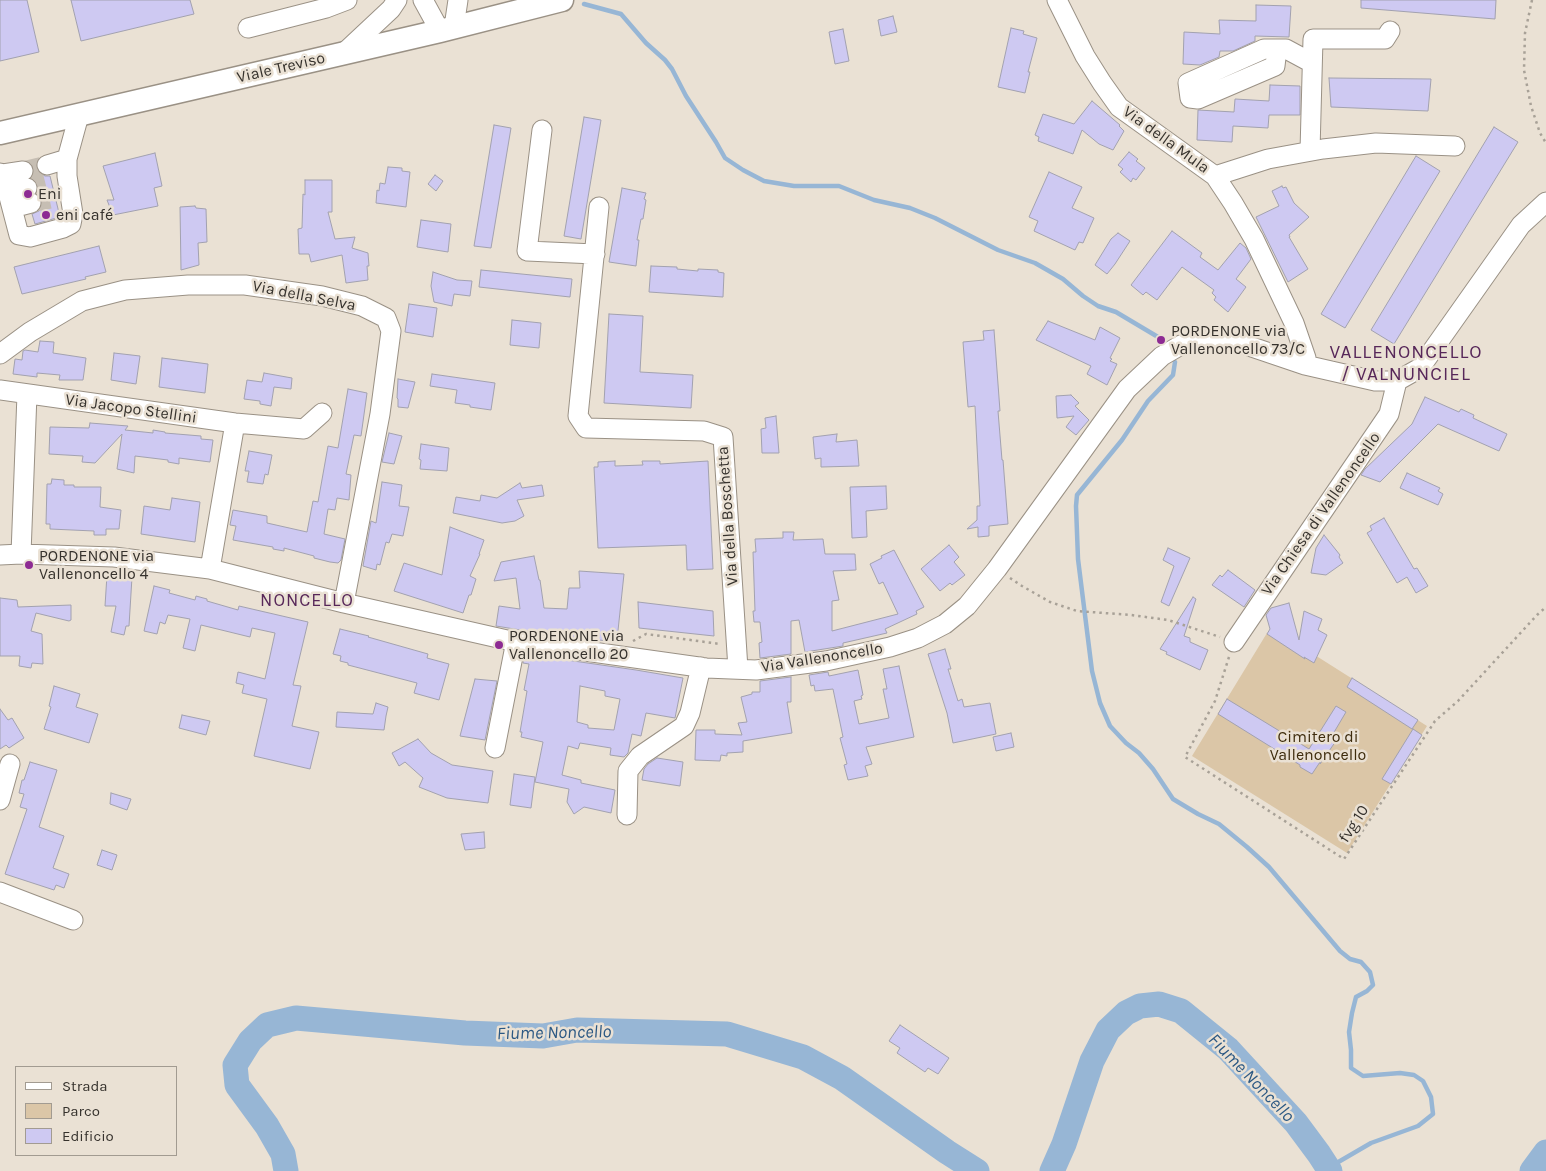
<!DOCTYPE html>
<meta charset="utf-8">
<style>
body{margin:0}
#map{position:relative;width:1546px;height:1171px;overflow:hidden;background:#eae1d4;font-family:Karla,sans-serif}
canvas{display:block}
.legend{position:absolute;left:15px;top:1066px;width:162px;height:90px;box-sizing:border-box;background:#eae1d4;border:1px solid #a29b91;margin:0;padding:6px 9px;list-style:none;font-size:15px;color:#36322d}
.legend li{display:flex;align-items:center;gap:10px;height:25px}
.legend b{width:25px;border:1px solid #a29b91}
</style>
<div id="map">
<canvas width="1546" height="1171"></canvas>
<ul class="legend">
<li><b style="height:6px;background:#fff"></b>Strada</li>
<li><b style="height:14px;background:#dbc6a7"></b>Parco</li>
<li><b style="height:14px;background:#cec9f2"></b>Edificio</li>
</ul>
</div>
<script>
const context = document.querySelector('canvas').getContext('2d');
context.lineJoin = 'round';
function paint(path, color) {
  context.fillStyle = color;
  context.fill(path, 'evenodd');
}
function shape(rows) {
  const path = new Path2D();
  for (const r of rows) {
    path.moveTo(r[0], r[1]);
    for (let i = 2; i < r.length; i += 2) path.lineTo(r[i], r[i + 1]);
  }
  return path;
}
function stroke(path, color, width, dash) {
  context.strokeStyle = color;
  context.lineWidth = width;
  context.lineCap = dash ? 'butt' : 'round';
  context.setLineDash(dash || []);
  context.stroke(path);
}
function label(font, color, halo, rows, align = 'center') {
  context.font = font + ' Karla,sans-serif';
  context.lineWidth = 5;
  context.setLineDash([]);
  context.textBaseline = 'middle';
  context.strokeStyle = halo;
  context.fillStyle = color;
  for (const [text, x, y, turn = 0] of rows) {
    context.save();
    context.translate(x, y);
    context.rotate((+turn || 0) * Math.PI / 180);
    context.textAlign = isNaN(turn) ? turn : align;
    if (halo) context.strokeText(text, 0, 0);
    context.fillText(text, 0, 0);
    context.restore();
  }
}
paint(shape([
 [1267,633,1276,638,1280,633,1427,726,1347,853,1192,756]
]), '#dbc6a7');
stroke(shape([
 [584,4,621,14,646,43,665,60,672,69,686,96,716,142,725,158,743,170,764,181,794,186,839,186,874,200,910,208,935,218,998,250,1035,263,1063,279,1083,296,1098,306,1116,312,1158,337],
 [1175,362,1173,375,1148,401,1122,440,1077,495,1076,506,1078,559,1092,671,1100,703,1110,726,1126,743,1139,753,1153,769,1173,799,1198,814,1219,824,1247,847,1269,867,1340,951,1350,959,1361,962,1370,972,1373,985,1367,991,1356,997,1352,1013,1349,1032,1351,1050,1351,1068,1363,1076,1400,1073,1414,1075,1423,1081,1431,1097,1433,1114,1418,1126,1371,1143,1328,1168]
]), '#97b6d5', 4.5);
stroke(shape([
 [286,1171,283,1154,267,1126,237,1085,235,1065,250,1041,267,1025,296,1018,465,1033,543,1036,577,1030,727,1034,803,1057,842,1078,947,1152,977,1171],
 [1052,1171,1064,1144,1092,1061,1108,1030,1126,1013,1140,1006,1159,1004,1181,1011,1228,1049,1296,1123,1319,1154,1330,1171],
 [1532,1171,1546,1152]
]), '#97b6d5', 25);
const building = shape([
 [0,0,27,0,39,52,0,61,0,0],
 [71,0,190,0,194,14,81,41,71,0],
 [1361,0,1496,0,1495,19,1361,8,1361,0],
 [1256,5,1291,6,1289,37,1255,36,1255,41,1233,51,1220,51,1219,57,1200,65,1183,64,1184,32,1220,34,1219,20,1256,21,1256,5],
 [893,16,897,32,881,36,878,20,893,16],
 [1011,28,1024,31,1023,34,1037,38,1028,72,1030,72,1025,93,998,87,1011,28],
 [843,29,849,61,835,64,829,32,843,29],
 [1329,78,1431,79,1428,111,1331,107,1329,78],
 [1270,85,1300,86,1300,115,1269,115,1268,128,1233,126,1232,142,1197,140,1198,110,1234,112,1235,99,1269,101,1270,85],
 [1092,101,1120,125,1119,126,1124,131,1113,150,1099,144,1082,130,1073,154,1038,141,1039,137,1035,135,1043,114,1074,124,1092,101],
 [584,117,601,120,581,239,564,236,584,117],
 [494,125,511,128,491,248,474,246,494,125],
 [1494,127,1518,142,1394,344,1371,330,1494,127],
 [1129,152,1138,159,1136,161,1145,168,1136,180,1133,178,1131,182,1120,172,1123,169,1118,165,1129,152],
 [155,153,162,186,154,188,158,206,113,215,107,200,114,200,103,166,155,153],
 [1416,156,1440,171,1345,328,1321,314,1416,156],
 [36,163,36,169,40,173,45,176,50,176,60,217,35,224,32,214,39,211,42,205,42,200,36,194,38,185,36,181,32,178,34,170,32,164,36,163],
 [388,167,402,168,402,171,410,172,406,207,376,203,377,190,379,191,380,183,385,184,388,167],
 [1049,172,1082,187,1072,208,1094,218,1083,243,1079,242,1075,250,1034,231,1038,221,1029,217,1049,172],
 [435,175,443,181,436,191,428,184,435,175],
 [305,180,332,180,332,212,328,212,335,239,355,237,352,248,368,253,369,266,367,266,368,280,346,283,342,255,311,262,309,254,299,254,298,229,302,228,303,194,305,195,305,180],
 [1282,186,1283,188,1286,187,1294,203,1309,217,1289,235,1290,237,1289,237,1308,269,1288,282,1256,217,1279,206,1272,191,1282,186],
 [622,188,646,193,644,199,646,200,643,219,641,219,637,240,639,240,636,266,609,262,622,188],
 [195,206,196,208,206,209,207,242,198,243,199,265,181,270,180,207,195,206],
 [421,220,451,224,448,252,417,247,421,220],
 [1172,231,1202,253,1200,257,1218,270,1240,243,1246,248,1251,259,1236,279,1246,287,1228,312,1214,300,1216,297,1212,293,1214,290,1182,267,1157,300,1146,292,1143,295,1131,285,1172,231],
 [1118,233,1130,241,1115,264,1107,274,1095,265,1111,239,1118,233],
 [99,246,106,272,85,277,86,279,22,294,14,267,99,246],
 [651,266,677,267,677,269,698,271,698,269,718,270,718,272,724,273,723,297,649,292,651,266],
 [481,270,572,279,570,297,479,287,481,270],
 [433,272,457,280,472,281,470,296,454,294,452,306,434,302,431,286,433,272],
 [409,304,437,308,433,337,405,332,409,304],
 [609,314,643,316,640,372,693,375,691,408,604,403,609,314],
 [512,320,541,323,539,348,510,345,512,320],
 [1048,321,1095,340,1100,327,1120,338,1110,358,1112,359,1110,361,1117,364,1107,385,1087,374,1091,366,1036,340,1048,321],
 [994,330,1000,411,998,411,1002,460,1003,460,1008,524,989,526,989,536,978,537,978,527,967,529,977,520,977,506,980,506,975,406,968,407,963,342,984,340,983,331,994,330],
 [40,341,54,342,53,353,86,358,83,380,59,380,60,375,37,373,37,377,13,374,15,359,22,360,23,351,25,350,38,352,40,341],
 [114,353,140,356,136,384,111,380,114,353],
 [162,358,208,364,205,393,159,387,162,358],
 [264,373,292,378,291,389,274,387,271,406,260,404,260,401,244,399,247,380,262,382,264,373],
 [432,374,495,383,491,410,470,407,470,405,455,403,457,390,430,386,432,374],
 [398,379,415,382,408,408,398,407,398,399,397,398,398,379],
 [348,389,367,393,361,436,354,435,346,474,351,475,349,500,337,498,335,510,328,509,324,534,345,539,341,560,338,563,330,562,314,558,314,556,284,548,284,551,273,549,273,547,233,540,236,526,230,525,233,510,267,516,267,523,307,532,313,501,318,502,328,446,338,448,348,389],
 [1071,395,1079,403,1075,406,1089,420,1076,435,1066,427,1074,416,1057,418,1056,396,1071,395],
 [1425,397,1459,412,1461,409,1474,415,1473,418,1507,434,1499,451,1438,424,1380,482,1361,475,1365,469,1412,424,1425,397],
 [776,416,779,453,762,453,761,429,766,428,765,418,776,416],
 [90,423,128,426,125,430,153,433,153,430,165,432,165,433,201,436,201,439,213,440,210,462,179,458,179,464,168,462,168,460,135,456,134,473,117,469,122,434,95,463,82,462,83,456,49,454,50,427,89,428,90,423],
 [389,433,402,436,394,464,382,462,389,433],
 [837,434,836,442,857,440,859,466,821,467,821,458,815,459,813,437,837,434],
 [421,444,449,448,447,471,420,469,421,460,419,459,421,444],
 [249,451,272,455,268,475,265,474,263,484,247,482,249,471,245,471,249,451],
 [615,461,615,466,643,465,642,461,660,461,660,464,708,461,713,569,687,570,686,545,598,548,594,467,598,467,598,462,615,461],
 [1407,473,1440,488,1438,491,1443,494,1438,505,1400,488,1407,473],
 [52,479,64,480,64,485,74,485,74,487,101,487,100,507,121,510,119,529,106,529,106,535,94,535,94,531,50,529,50,524,46,524,47,484,51,484,52,479],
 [382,482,402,485,399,506,409,507,403,536,392,534,389,543,386,542,380,565,377,564,376,570,363,566,371,521,376,523,382,482],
 [520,483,522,488,542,485,544,496,517,500,524,516,515,521,502,523,453,513,456,497,480,501,481,495,497,498,520,483],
 [886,486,887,509,866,511,867,537,852,538,850,487,886,486],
 [172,498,200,502,195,542,141,534,144,506,170,510,172,498],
 [1384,518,1414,569,1417,568,1428,586,1416,593,1407,577,1397,583,1367,533,1372,530,1370,526,1384,518],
 [450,527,484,540,479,554,480,554,470,576,476,579,471,595,469,595,463,613,394,591,404,563,442,575,450,527],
 [783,532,794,532,793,540,823,539,825,554,855,554,856,570,833,571,839,600,832,601,832,631,898,614,883,582,879,584,870,564,882,558,881,556,894,550,924,607,916,611,917,614,885,629,887,633,843,643,843,646,805,652,799,620,791,621,791,654,760,658,759,643,762,642,760,622,754,622,753,611,755,611,753,552,756,552,755,539,783,538,783,532],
 [1324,535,1340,555,1339,557,1343,563,1326,575,1311,573,1316,548,1324,535],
 [949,545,959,557,954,562,965,575,952,585,950,583,940,591,921,569,949,545],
 [1168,548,1190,558,1169,606,1161,602,1174,566,1163,560,1168,548],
 [534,556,539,580,540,580,544,608,567,609,569,588,580,588,579,571,624,574,617,640,607,640,608,641,551,635,496,626,499,606,520,609,516,578,494,581,501,562,534,556],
 [1228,570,1255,590,1244,607,1212,585,1220,575,1222,577,1228,570],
 [107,575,132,577,129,626,126,626,124,635,111,632,116,606,105,606,107,575],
 [154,586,170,590,169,593,195,600,196,596,207,599,207,601,238,610,239,606,308,622,293,685,301,686,292,726,319,732,310,769,254,756,267,699,242,693,244,685,236,683,238,672,265,679,275,633,252,628,250,637,201,625,195,651,183,648,190,619,168,615,165,624,160,622,157,634,144,631,154,586],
 [1193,597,1196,599,1184,636,1190,638,1190,642,1208,650,1200,670,1166,654,1167,652,1160,649,1193,597],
 [0,598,17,600,18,607,71,605,71,620,69,621,36,613,31,631,42,634,43,664,32,663,31,668,19,666,20,656,0,656,0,598],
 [638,602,713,611,714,636,639,628,638,602],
 [1289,603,1299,640,1304,611,1322,619,1318,630,1327,635,1314,663,1304,657,1305,659,1267,634,1270,629,1266,615,1271,608,1289,603],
 [340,629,369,636,368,637,428,654,427,658,449,664,439,700,414,693,417,683,348,665,348,663,340,661,341,656,333,654,340,629],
 [945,649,951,669,948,669,958,701,962,699,964,707,990,703,996,734,953,743,947,713,928,654,945,649],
 [525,654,636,670,683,678,675,718,646,713,641,736,632,734,628,753,624,757,610,755,611,748,580,743,578,749,568,746,562,775,581,780,581,783,615,790,611,813,584,807,574,814,567,802,569,789,535,782,543,742,521,737,522,732,520,732,527,691,524,690,529,664,523,663,525,654],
 [580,686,605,691,605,696,620,699,614,730,588,728,588,725,577,722,580,686],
 [899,666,914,737,866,747,872,764,865,766,868,776,848,780,844,765,847,764,840,738,843,737,833,689,815,691,814,685,811,686,809,675,828,672,829,676,858,670,863,695,861,696,862,699,854,701,859,724,889,718,883,689,887,689,883,669,899,666],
 [791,677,791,702,787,702,792,733,743,741,743,752,727,753,727,756,721,755,720,761,695,760,696,730,715,730,715,734,742,735,738,723,747,722,741,697,752,694,752,692,760,692,760,681,791,677],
 [1352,678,1418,720,1412,729,1347,687,1352,678],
 [475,679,497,681,485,740,460,736,475,679],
 [54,686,80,694,76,707,98,714,89,743,44,729,51,707,49,706,54,686],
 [1227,699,1309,749,1336,706,1346,712,1333,734,1338,738,1320,764,1320,762,1312,774,1300,767,1300,765,1218,714,1227,699],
 [376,703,388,707,386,716,384,730,336,727,337,712,373,714,376,703],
 [0,709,8,720,12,718,24,738,9,748,6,745,0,749,0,709],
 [182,715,210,721,206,735,179,728,182,715],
 [1413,729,1422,735,1391,784,1382,779,1413,729],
 [1011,733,1014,747,996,751,993,737,1011,733],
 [418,739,431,753,452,765,493,771,488,803,447,798,419,787,423,778,405,762,399,766,392,753,418,739],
 [657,758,683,762,680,786,642,780,644,769,648,764,657,758],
 [30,762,57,770,39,827,64,836,53,868,69,874,64,888,56,885,54,890,5,874,27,809,20,807,24,794,19,793,22,780,24,780,30,762],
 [514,774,535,777,531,808,510,805,514,774],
 [111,793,131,799,127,810,110,804,111,793],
 [484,832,485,848,465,850,461,834,484,832],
 [102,850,117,855,112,870,97,865,102,850],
 [900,1025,949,1058,938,1074,928,1068,925,1072,897,1053,900,1048,889,1041,900,1025]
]);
paint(building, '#cec9f2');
stroke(building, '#a2a1af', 1);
stroke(shape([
 [23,171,47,165],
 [27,188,51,182],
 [31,203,55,198]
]), '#c6beb3', 19, [19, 9]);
const minor = shape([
 [423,0,440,31],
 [1057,0,1085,56,1102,83,1119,107,1215,176,1233,203,1254,239,1294,323,1306,358,1305,365],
 [454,27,458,0],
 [248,28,326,8,347,0],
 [1277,49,1275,66,1198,99,1190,98,1188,83,1264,49,1286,49,1312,63],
 [344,53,391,9,397,0],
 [542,130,527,251,595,254],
 [1310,151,1313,39,1385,39,1390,31],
 [47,165,67,159],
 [0,173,3,174,19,235,30,237,63,228,71,224,73,214,67,176,67,159,79,115],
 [3,174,23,171],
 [1215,176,1268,159,1323,149,1376,143,1455,146],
 [8,192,27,188],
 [599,207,578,416,586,428,704,431,723,437,738,669],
 [12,208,31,203],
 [0,354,30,332,82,301,125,290,188,285,245,285,322,296,362,306,386,318,391,331,380,414,344,603],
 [0,390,235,423,304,429,322,413],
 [21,554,27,394],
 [0,555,21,554,114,557,210,569,344,603,507,640,706,668,756,670,826,661,890,647,918,638,945,624,967,606,997,569,1127,389,1162,356,1181,345,1196,341,1221,341,1243,344,1305,365,1375,381,1397,381,1420,368,1521,225,1546,202],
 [210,569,235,423],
 [1234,642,1389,414,1397,381],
 [495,748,516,641],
 [0,800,10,764],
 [627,815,628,771,640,756,684,726,690,713,701,667],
 [0,892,73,920]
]);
const major = shape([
 [0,133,440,31,562,0]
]);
stroke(minor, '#9a9185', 21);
stroke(major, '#9a9185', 25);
stroke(shape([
 [1532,0,1525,33,1524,70,1531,106,1540,133,1546,143],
 [1010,578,1022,586,1050,602,1077,611,1131,615,1168,620,1220,637],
 [633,641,646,634,720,644],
 [1229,657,1215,701,1185,757,1344,859,1435,721,1458,701,1537,615,1546,607]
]), '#a8a197', 2.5, [2.5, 4]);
stroke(minor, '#fff', 19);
stroke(major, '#fff', 22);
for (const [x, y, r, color] of [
 [28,194,5,"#8d2b93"],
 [46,215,5,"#8d2b93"],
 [1161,340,5,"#8d2b93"],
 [29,565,5,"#8d2b93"],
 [499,645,5,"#8d2b93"]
]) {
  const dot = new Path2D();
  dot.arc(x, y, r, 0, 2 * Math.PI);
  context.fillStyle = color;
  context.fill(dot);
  stroke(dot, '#eae1d4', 2);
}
label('16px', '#36322d', '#eae1d4', [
 ["Viale Treviso",281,68,-13],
 ["Via della Mula",1166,140,36],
 ["Via della Selva",304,296,11],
 ["Via Jacopo Stellini",131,409,8],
 ["Via Chiesa di Vallenoncello",1321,514,-55],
 ["Via della Boschetta",728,516,-94],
 ["Via Vallenoncello",822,658,-9],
 ["fvg 10",1354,824,-57]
]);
label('16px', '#36322d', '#eae1d4', [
 ["Eni",38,194],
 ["eni café",56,215],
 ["PORDENONE via",1171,331],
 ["Vallenoncello 73/C",1171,349],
 ["PORDENONE via",39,556],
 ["Vallenoncello 4",39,574],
 ["PORDENONE via",509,636],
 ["Vallenoncello 20",509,654]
], 'left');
label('16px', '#3e2c0d', '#eae1d4', [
 ["Cimitero di",1318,737],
 ["Vallenoncello",1318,755]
]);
context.letterSpacing = '1px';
label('18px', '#572759', '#eae1d4', [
 ["NONCELLO",307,601]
]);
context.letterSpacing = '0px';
label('italic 18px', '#2b5883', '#eae1d4', [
 ["Fiume Noncello",554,1033,-1],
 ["Fiume Noncello",1251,1078,46]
]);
context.letterSpacing = '1px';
label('19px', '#572759', '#eae1d4', [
 ["VALLENONCELLO",1406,353],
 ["/ VALNUNCIEL",1406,375]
]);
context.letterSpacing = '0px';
</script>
